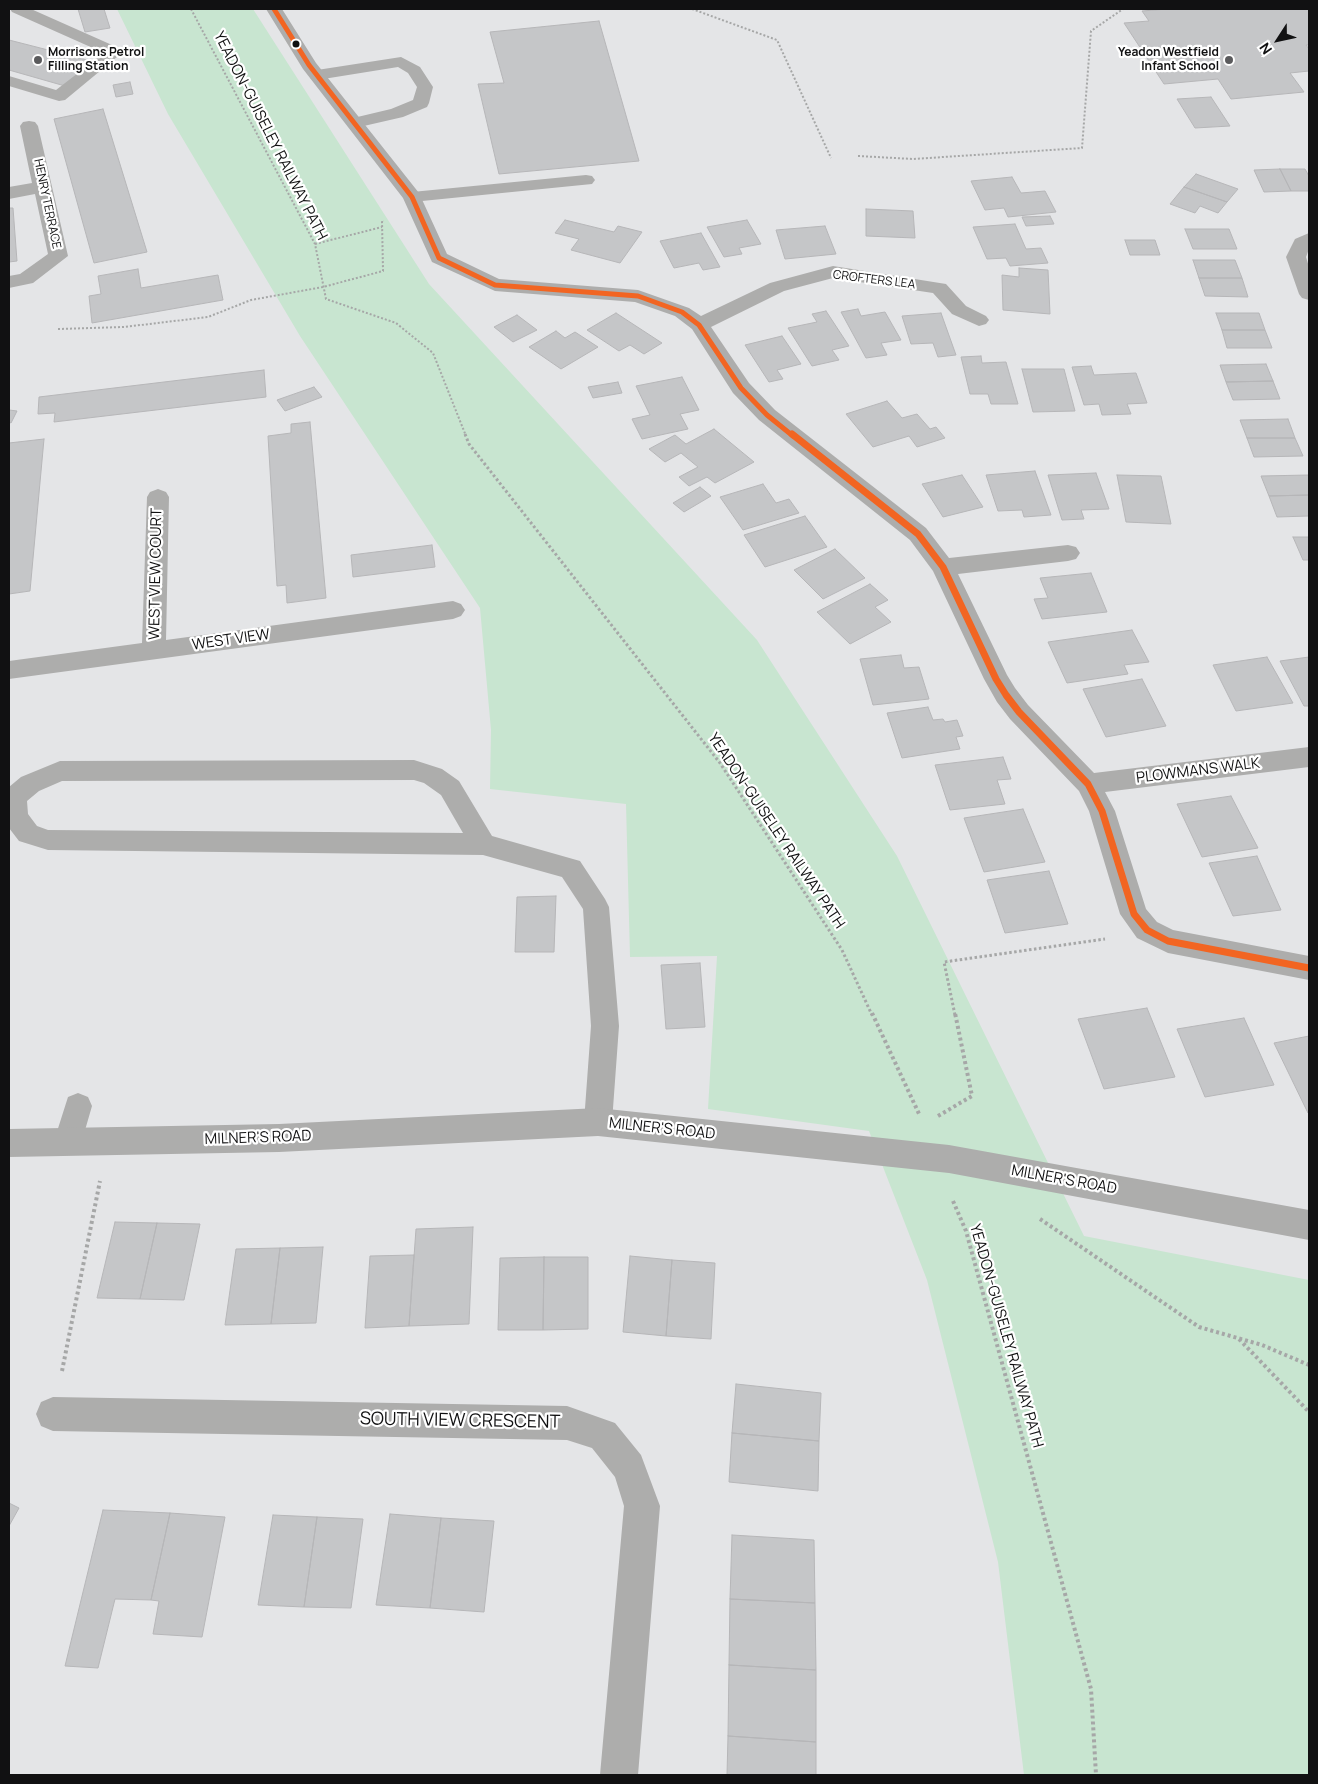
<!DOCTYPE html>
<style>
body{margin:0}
#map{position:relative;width:1318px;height:1784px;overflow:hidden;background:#e4e5e7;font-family:Manrope,sans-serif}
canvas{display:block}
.frame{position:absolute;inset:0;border:10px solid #111112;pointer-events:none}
.north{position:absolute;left:1253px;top:15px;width:50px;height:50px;-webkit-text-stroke:4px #fff;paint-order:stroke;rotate:235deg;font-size:14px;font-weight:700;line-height:20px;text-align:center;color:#111112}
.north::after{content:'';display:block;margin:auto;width:18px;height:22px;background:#111112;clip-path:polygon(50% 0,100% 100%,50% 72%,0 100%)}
</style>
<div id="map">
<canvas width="1318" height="1784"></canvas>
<div class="frame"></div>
<div class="north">N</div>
</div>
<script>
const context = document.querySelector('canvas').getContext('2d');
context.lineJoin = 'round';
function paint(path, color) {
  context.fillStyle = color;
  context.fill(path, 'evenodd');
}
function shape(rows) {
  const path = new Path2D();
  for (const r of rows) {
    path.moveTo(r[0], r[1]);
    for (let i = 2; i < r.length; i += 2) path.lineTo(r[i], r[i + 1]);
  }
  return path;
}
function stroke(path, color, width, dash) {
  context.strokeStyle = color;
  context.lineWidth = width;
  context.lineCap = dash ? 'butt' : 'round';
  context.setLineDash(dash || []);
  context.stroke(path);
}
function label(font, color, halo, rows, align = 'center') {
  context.font = font + ' Manrope,sans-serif';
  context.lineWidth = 4.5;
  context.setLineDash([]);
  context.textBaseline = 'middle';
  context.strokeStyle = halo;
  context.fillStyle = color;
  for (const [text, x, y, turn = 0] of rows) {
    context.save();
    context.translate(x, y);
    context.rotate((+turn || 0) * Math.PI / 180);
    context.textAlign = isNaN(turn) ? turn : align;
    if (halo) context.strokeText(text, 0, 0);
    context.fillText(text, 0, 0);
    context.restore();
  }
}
paint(shape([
 [117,9,253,9,429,284,757,640,897,856,1084,1236,1309,1280,1309,1775,1024,1775,998,1562,927,1280,869,1131,708,1109,717,956,630,957,626,804,490,789,491,730,480,608,300,336,168,114]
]), '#c8e5d0');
const building = shape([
 [78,9,104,9,110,28,85,32,78,9],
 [1167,9,1309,9,1309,45,1306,45,1309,49,1309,71,1290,73,1304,92,1231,99,1218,79,1164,84,1124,23,1149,21,1142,11,1167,9],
 [599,21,639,161,499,174,478,84,504,83,490,32,599,21],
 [9,40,95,62,65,86,9,70,9,40],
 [130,82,133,94,116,97,113,85,130,82],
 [1211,97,1230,126,1195,128,1177,99,1211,97],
 [103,109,147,252,94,263,54,119,103,109],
 [1280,169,1305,169,1309,176,1309,191,1291,191,1280,169],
 [1280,169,1291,191,1264,192,1254,170,1280,169],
 [1196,174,1238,189,1227,202,1184,187,1196,174],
 [1012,177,1021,193,1045,191,1056,212,1008,217,1004,208,985,210,971,181,1012,177],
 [1184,187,1227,202,1218,213,1200,206,1195,213,1170,204,1184,187],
 [9,208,13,208,17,261,9,262,9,208],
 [866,209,913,211,915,238,866,236,866,209],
 [1050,216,1054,224,1026,226,1022,217,1050,216],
 [565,220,614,232,618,226,642,232,620,263,571,250,579,239,555,233,565,220],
 [747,220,761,244,739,248,742,254,724,257,707,227,747,220],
 [1015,224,1026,249,1041,248,1048,263,1010,266,1006,258,987,259,973,227,1015,224],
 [825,226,836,254,785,259,776,230,825,226],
 [1185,229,1229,229,1237,249,1193,249,1185,229],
 [701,233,720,267,703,270,699,263,674,268,660,241,701,233],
 [1125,240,1155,240,1160,255,1130,255,1125,240],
 [1193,260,1235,260,1242,278,1199,278,1193,260],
 [1019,268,1048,270,1050,314,1003,310,1002,275,1019,277,1019,268],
 [138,269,141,288,218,275,223,300,92,323,89,296,101,294,98,276,138,269],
 [1199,278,1242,278,1248,297,1205,296,1199,278],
 [858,309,861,316,885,312,901,340,881,343,887,355,866,358,841,312,858,309],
 [826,311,849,346,832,350,839,360,812,366,788,328,817,322,812,314,826,311],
 [616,313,662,343,644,354,630,345,619,351,587,330,616,313],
 [941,313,956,355,938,357,933,343,911,344,902,316,941,313],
 [1216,313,1259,313,1265,330,1222,330,1216,313],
 [517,315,537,330,513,342,494,327,517,315],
 [1222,330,1265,330,1272,348,1227,348,1222,330],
 [556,331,565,338,575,332,598,347,561,369,529,347,556,331],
 [782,336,801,364,777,370,783,379,769,382,745,345,782,336],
 [981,356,982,363,1006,362,1018,404,991,404,988,394,970,394,961,357,981,356],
 [1266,364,1273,381,1226,382,1220,365,1266,364],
 [1091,366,1094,375,1136,373,1147,403,1127,404,1131,414,1102,415,1099,404,1084,405,1072,367,1091,366],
 [1022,369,1064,369,1075,411,1033,412,1022,369],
 [264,370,266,397,54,422,55,413,38,414,39,397,264,370],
 [682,377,699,410,680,414,688,429,642,439,632,419,650,415,636,386,682,377],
 [1273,381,1280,399,1233,400,1226,382,1273,381],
 [618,382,622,393,593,398,588,387,618,382],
 [314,387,322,397,285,411,277,400,314,387],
 [887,401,902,418,917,414,930,429,936,427,945,438,917,447,909,436,873,447,846,414,887,401],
 [9,410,17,411,11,423,9,422,9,410],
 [1288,419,1295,438,1247,438,1240,420,1288,419],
 [310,422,326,598,287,603,286,585,277,586,268,436,291,433,291,424,310,422],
 [714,429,754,462,715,483,707,477,689,486,679,477,698,467,681,453,665,462,649,449,675,435,686,444,714,429],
 [1247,438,1295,438,1303,456,1254,457,1247,438],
 [44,439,30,591,9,594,9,443,44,439],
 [1035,471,1051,515,1024,517,1022,510,998,511,986,475,1035,471],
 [1096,473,1109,509,1081,510,1084,519,1062,520,1048,475,1096,473],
 [962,475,983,507,943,517,922,484,962,475],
 [1117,475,1161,476,1171,524,1126,522,1117,475],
 [1309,475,1309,495,1269,496,1261,476,1309,475],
 [763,484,776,503,789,499,799,513,743,530,720,497,763,484],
 [700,487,711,496,684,512,673,503,700,487],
 [1309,495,1309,516,1277,517,1269,496,1309,495],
 [805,516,827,547,765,567,744,535,805,516],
 [1293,537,1309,537,1309,560,1303,560,1293,537],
 [432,545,435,567,353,577,351,555,432,545],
 [835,549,865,578,823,599,794,570,835,549],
 [1091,573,1107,612,1042,619,1034,599,1048,598,1040,578,1091,573],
 [870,584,888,600,875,607,891,622,850,644,817,612,870,584],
 [1132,630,1149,662,1124,665,1128,674,1067,683,1048,642,1132,630],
 [901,655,904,668,919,667,929,699,873,705,860,659,901,655],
 [1267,657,1293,703,1236,711,1213,665,1267,657],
 [1309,657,1309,706,1304,706,1280,661,1309,657],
 [1142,679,1166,726,1106,737,1083,689,1142,679],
 [928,707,933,720,943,719,945,722,957,720,963,736,956,737,960,749,902,758,887,713,928,707],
 [1003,757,1011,779,997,780,1005,804,950,810,935,765,1003,757],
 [1231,796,1258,848,1202,857,1177,804,1231,796],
 [1023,809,1045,862,984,872,964,818,1023,809],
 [1257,856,1281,910,1233,916,1209,863,1257,856],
 [1049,871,1068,924,1005,933,987,880,1049,871],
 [556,896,554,952,515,952,517,897,556,896],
 [700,963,705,1027,666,1029,661,965,700,963],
 [1147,1008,1175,1077,1104,1089,1078,1019,1147,1008],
 [1244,1018,1274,1085,1205,1097,1177,1029,1244,1018],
 [1309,1036,1309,1113,1308,1113,1274,1043,1309,1036],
 [115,1222,157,1223,140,1299,97,1298,115,1222],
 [157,1223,200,1224,184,1300,140,1299,157,1223],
 [473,1227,469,1324,409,1326,416,1229,473,1227],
 [323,1247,316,1323,271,1324,280,1248,323,1247],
 [280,1248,271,1324,225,1325,236,1249,280,1248],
 [414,1255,409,1326,365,1328,370,1256,414,1255],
 [630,1256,672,1260,666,1336,623,1332,630,1256],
 [544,1257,588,1257,588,1329,543,1330,544,1257],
 [544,1257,543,1330,498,1330,500,1258,544,1257],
 [672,1260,715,1263,711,1339,666,1336,672,1260],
 [736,1384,821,1393,819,1441,732,1433,736,1384],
 [732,1433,819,1441,818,1491,729,1482,732,1433],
 [9,1503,19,1508,9,1526,9,1503],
 [103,1510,170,1513,151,1600,115,1599,98,1668,65,1666,103,1510],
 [170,1513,225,1517,202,1637,153,1634,159,1601,151,1600,170,1513],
 [390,1514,441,1518,430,1608,376,1605,390,1514],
 [273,1515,317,1517,304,1607,258,1605,273,1515],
 [317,1517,363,1519,351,1608,304,1607,317,1517],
 [441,1518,494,1521,484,1612,430,1608,441,1518],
 [732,1535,814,1540,815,1603,730,1599,732,1535],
 [730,1599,815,1603,816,1670,729,1665,730,1599],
 [729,1665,816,1670,816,1742,728,1736,729,1665],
 [728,1736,816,1742,816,1775,727,1775,728,1736]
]);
paint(building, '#c5c6c8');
stroke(building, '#b6b6b8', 1);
stroke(shape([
 [191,9,315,244,326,299,396,323,433,353,466,436],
 [406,9,409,9],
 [692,9,777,40,831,158],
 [858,156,913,159,1082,148,1091,31,1123,9],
 [315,244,382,227],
 [58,329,124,327,208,317,251,300,323,287,383,271,382,221,384,221]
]), '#a6a7a7', 2, [2, 2]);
stroke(shape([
 [465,434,469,444,720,763,842,950,872,1015],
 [955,1015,944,962,1105,939]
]), '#a6a7a7', 3, [2.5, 2.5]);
stroke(shape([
 [872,1013,920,1116],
 [938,1116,972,1096,955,1013],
 [953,1201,966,1231,1091,1689,1096,1775],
 [1040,1219,1199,1327,1262,1345,1309,1365],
 [1239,1339,1309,1412],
 [62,1371,100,1181]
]), '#a6a7a7', 4, [3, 3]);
paint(shape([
 [10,9,31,9,121,49,123,52,65,100,59,101,9,86,9,76,56,90,104,53,12,12,10,9],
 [401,57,420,67,433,87,429,103,427,107,403,117,355,128,349,127,346,123,349,119,391,109,413,100,417,87,408,73,398,67,317,80,311,79,309,75,311,71,317,70,401,57],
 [586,175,592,176,595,180,592,184,412,202,406,201,403,197,406,193,412,192,586,175],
 [414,760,442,769,459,781,492,836,580,861,605,899,609,907,619,1026,612,1122,608,1131,598,1135,588,1131,584,1122,591,1026,583,909,562,877,483,855,48,850,19,841,9,828,9,787,21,777,60,761,414,760],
 [414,780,424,783,441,795,463,833,48,830,37,826,28,814,27,801,39,791,62,781,414,780],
 [78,1093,88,1097,92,1106,79,1151,69,1155,59,1151,54,1141,68,1097,78,1093]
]), '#adadac');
paint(shape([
 [266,9,282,9,316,63,419,193,447,254,499,279,638,290,689,308,701,316,770,283,833,266,946,284,966,306,986,316,989,320,986,324,979,326,952,314,933,293,833,278,784,291,711,327,749,383,775,410,926,528,949,558,1068,545,1076,547,1080,553,1076,559,1068,561,958,574,1007,675,1015,688,1028,705,1094,773,1309,747,1309,767,1105,792,1115,811,1146,909,1157,922,1173,930,1309,956,1309,980,1168,953,1137,938,1120,914,1089,811,1079,791,1010,719,997,702,984,679,933,571,910,540,759,420,733,393,692,329,675,316,635,302,495,291,432,262,403,198,303,69,266,9],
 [29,121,35,122,38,126,68,256,33,283,9,288,9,276,20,274,48,254,35,194,9,199,9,187,32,183,20,126,23,122,29,121],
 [1309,233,1309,249,1306,257,1309,267,1309,300,1302,298,1299,294,1286,257,1295,239,1309,233],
 [158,489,166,492,169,497,166,640,453,601,461,604,465,610,461,616,453,619,9,679,9,661,142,643,147,497,150,492,158,489],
 [598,1108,949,1145,1309,1210,1309,1240,949,1173,598,1136,279,1152,9,1157,9,1129,279,1124,598,1108],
 [53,1397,567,1406,615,1423,641,1455,660,1506,638,1775,600,1775,624,1506,615,1477,592,1448,567,1440,53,1431,41,1426,36,1414,41,1402,53,1397]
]), '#adadac');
stroke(shape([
 [274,9,309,65,412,197,439,258,495,285,638,296,682,312,699,325,741,388,767,415,793,436]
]), '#f26522', 5);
stroke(shape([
 [792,434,918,534,943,567,996,679,1006,695,1019,712,1088,784,1102,811,1134,914,1147,930,1168,941,1309,968]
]), '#f26522', 7);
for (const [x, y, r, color] of [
 [296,44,4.5,"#111112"],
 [38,60,5,"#5b5b5d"],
 [1229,60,5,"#5b5b5d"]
]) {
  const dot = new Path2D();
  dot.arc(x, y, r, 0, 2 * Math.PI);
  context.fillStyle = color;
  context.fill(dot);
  stroke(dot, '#fff', 2);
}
label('bold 12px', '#111112', '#fff', [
 ["Morrisons Petrol",48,53],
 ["Filling Station",48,67],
 ["Yeadon Westfield",1219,53,"right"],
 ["Infant School",1219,67,"right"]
], 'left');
label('12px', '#111112', '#fff', [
 ["HENRY TERRACE",47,204,78],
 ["CROFTERS LEA",874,280,7]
]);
label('15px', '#111112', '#fff', [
 ["YEADON-GUISELEY RAILWAY PATH",270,136,63],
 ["WEST VIEW COURT",156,574,-89],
 ["WEST VIEW",231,640,-8],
 ["PLOWMANS WALK",1198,771,-7],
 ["YEADON-GUISELEY RAILWAY PATH",776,831,56],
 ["MILNER'S ROAD",662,1129,6],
 ["MILNER'S ROAD",258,1138,-2],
 ["MILNER'S ROAD",1064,1180,10],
 ["YEADON-GUISELEY RAILWAY PATH",1006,1336,74]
]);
label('18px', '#111112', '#fff', [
 ["SOUTH VIEW CRESCENT",460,1421,1]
]);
</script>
